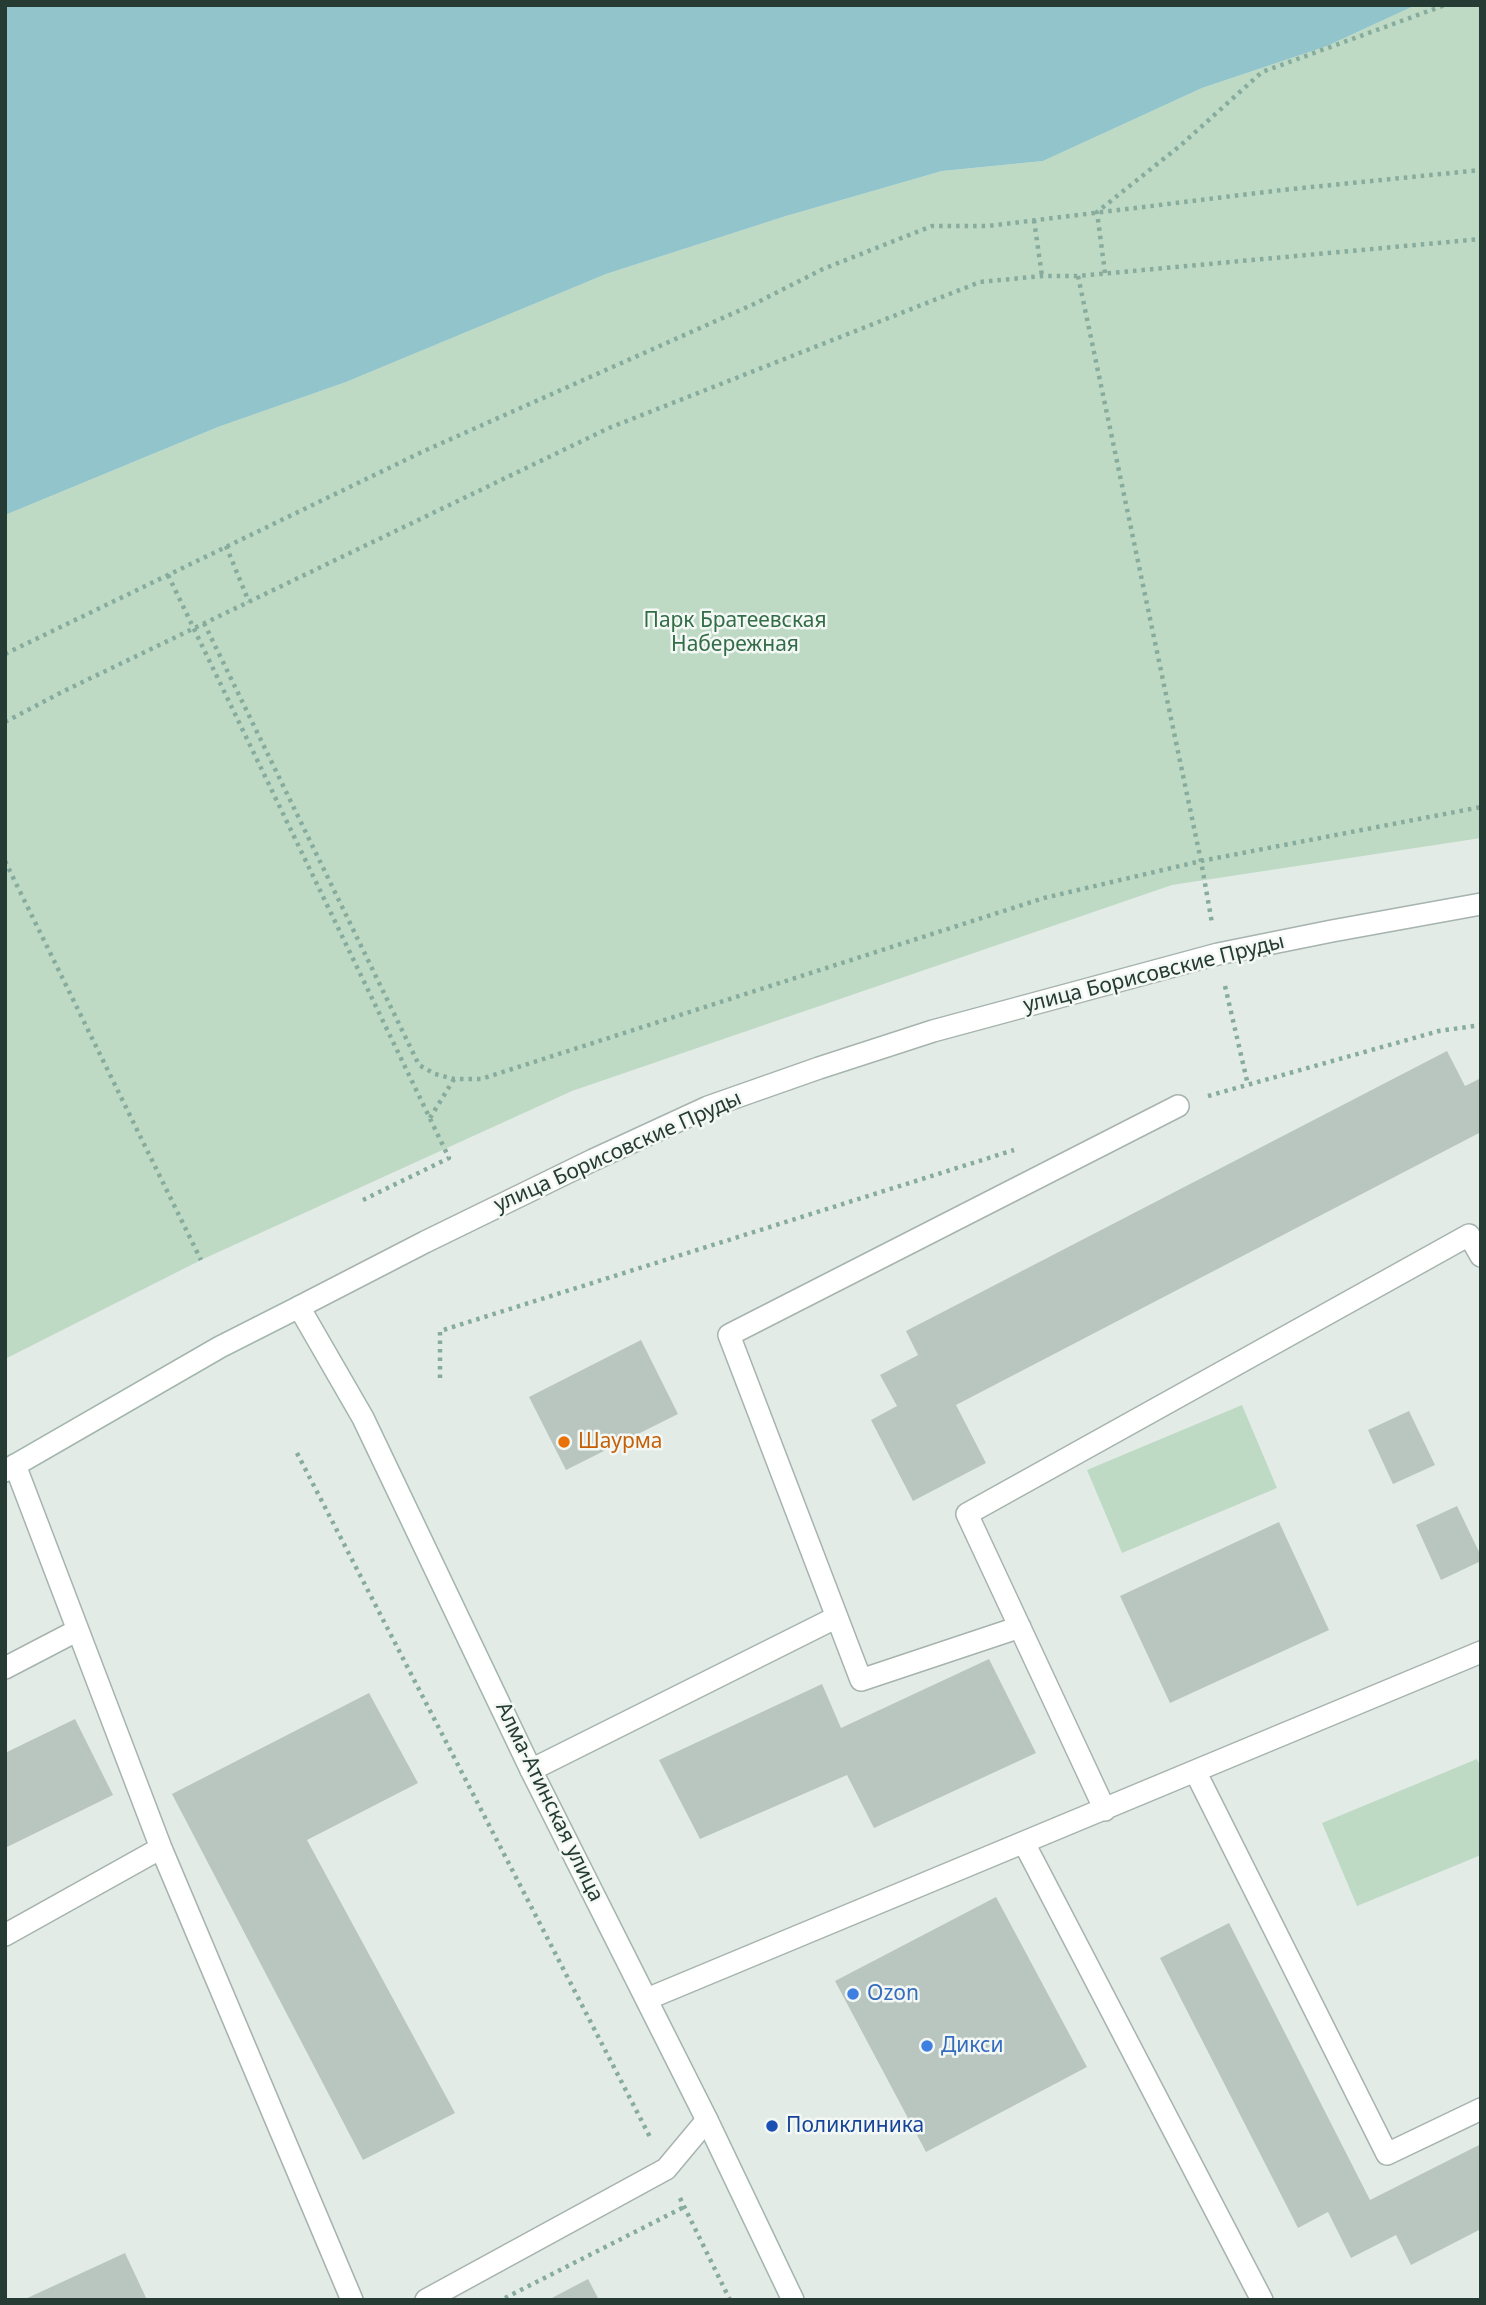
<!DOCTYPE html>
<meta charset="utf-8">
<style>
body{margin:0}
#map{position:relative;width:1486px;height:2305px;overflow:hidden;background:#e3ebe7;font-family:"Noto Sans",sans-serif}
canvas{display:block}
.frame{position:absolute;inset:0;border:7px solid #253b34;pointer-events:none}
</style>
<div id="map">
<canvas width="1486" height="2305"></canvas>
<div class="frame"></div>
</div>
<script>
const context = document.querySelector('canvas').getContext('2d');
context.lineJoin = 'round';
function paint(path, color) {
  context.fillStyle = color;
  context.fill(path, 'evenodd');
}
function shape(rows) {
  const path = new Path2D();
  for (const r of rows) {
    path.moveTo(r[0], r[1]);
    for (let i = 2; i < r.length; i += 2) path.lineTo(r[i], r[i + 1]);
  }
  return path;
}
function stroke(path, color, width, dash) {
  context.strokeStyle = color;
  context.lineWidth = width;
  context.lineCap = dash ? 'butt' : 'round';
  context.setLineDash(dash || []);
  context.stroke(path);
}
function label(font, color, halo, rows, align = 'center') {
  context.font = font + ' "Noto Sans",sans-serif';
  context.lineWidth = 5;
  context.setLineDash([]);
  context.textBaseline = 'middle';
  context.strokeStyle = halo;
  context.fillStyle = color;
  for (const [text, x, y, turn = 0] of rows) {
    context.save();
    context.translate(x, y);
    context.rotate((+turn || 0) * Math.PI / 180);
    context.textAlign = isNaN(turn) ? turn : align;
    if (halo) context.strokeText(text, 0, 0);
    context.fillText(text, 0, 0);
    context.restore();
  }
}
paint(shape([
 [1416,5,1481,5,1481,838,1172,885,572,1091,201,1260,5,1359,5,515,218,427,346,382,606,274,786,216,942,171,1043,161,1202,88,1327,46],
 [1242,1405,1277,1488,1122,1553,1087,1470],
 [1477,1759,1481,1767,1481,1855,1357,1906,1322,1823]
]), '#bedac4');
paint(shape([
 [5,5,1416,5,1327,46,1202,88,1043,161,942,171,786,216,606,274,346,382,218,427,5,515]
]), '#91c4cb');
paint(shape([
 [1447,1051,1465,1086,1481,1078,1481,1132,956,1405,986,1463,913,1501,871,1420,897,1406,880,1375,918,1355,906,1331],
 [641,1340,678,1414,566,1470,529,1397],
 [1409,1411,1435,1465,1393,1484,1368,1430],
 [1457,1506,1481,1556,1481,1561,1441,1580,1416,1525],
 [1279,1522,1329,1630,1170,1703,1120,1596],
 [989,1659,1036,1753,874,1828,847,1775,700,1839,659,1760,822,1684,841,1728],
 [369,1693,418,1783,307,1840,455,2113,363,2160,172,1794],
 [75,1719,113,1795,5,1848,5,1753],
 [996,1897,1087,2067,926,2152,835,1981],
 [1229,1923,1370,2200,1481,2144,1481,2229,1411,2265,1396,2235,1351,2258,1328,2212,1298,2228,1160,1958],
 [125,2253,147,2300,23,2300],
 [588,2279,599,2300,548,2300]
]), '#b9c6c0');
const lane = shape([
 [15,1465,161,1848,352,2300],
 [1020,1627,861,1680,729,1335,1178,1106],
 [5,1668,78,1630],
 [531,1770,837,1617],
 [1195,1771,1387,2154,1481,2109],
 [1105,1810,967,1514,1469,1235,1481,1256],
 [1024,1843,1262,2300],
 [5,1935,161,1848],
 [647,1999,1481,1652],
 [426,2300,666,2169,707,2120]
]);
const street = shape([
 [299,1307,425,1242,593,1160,708,1107,819,1068,933,1031,1218,954,1332,931,1481,904]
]);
const secondary = shape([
 [5,1471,220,1347,299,1307,363,1418,531,1770,707,2120,793,2300]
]);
stroke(lane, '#a6b3ae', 24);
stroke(street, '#a6b3ae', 24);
stroke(secondary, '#a3b6ae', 24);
stroke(shape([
 [1034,220,1042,276],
 [1105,273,1097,212,1181,145,1262,72,1445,5],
 [1078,276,1201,861,1212,923],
 [226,546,249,602],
 [168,575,449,1158,363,1200],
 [204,623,419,1065,435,1074,454,1079,481,1079,1044,898,1201,861,1481,807],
 [5,654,424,451,754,304,823,269,932,226,988,226,1282,190,1481,170],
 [5,722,64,691,609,428,980,282,1042,276,1078,276,1481,239],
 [5,861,201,1260],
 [1225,986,1248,1085],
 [1208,1096,1439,1031,1481,1025],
 [430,1118,454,1079],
 [440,1378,440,1331,1014,1150],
 [297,1453,650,2137],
 [680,2198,730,2300],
 [505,2298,684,2207]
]), '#87ac9e', 4.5, [3.5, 5]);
stroke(lane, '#fff', 21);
stroke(street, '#fff', 21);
stroke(secondary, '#fff', 21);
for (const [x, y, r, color] of [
 [564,1442,7,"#e8710a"],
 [853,1994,7,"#3f7fe0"],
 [927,2046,7,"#3f7fe0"],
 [772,2126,7,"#1a4fb4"]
]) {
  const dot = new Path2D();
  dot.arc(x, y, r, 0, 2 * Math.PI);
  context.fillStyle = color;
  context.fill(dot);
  stroke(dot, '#f3f8f5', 2.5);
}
label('21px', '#336d47', '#f3f8f5', [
 ["Парк Братеевская",735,621],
 ["Набережная",735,645]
]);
label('21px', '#253b34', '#f3f8f5', [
 ["улица Борисовские Пруды",1154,974,-14],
 ["улица Борисовские Пруды",618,1152,-24],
 ["Алма-Атинская улица",549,1802,64]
]);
label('21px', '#c56008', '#f3f8f5', [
 ["Шаурма",578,1442]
], 'left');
label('21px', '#366cbe', '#f3f8f5', [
 ["Ozon",867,1994],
 ["Дикси",941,2046]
], 'left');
label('21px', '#164399', '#f3f8f5', [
 ["Поликлиника",786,2126]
], 'left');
</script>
